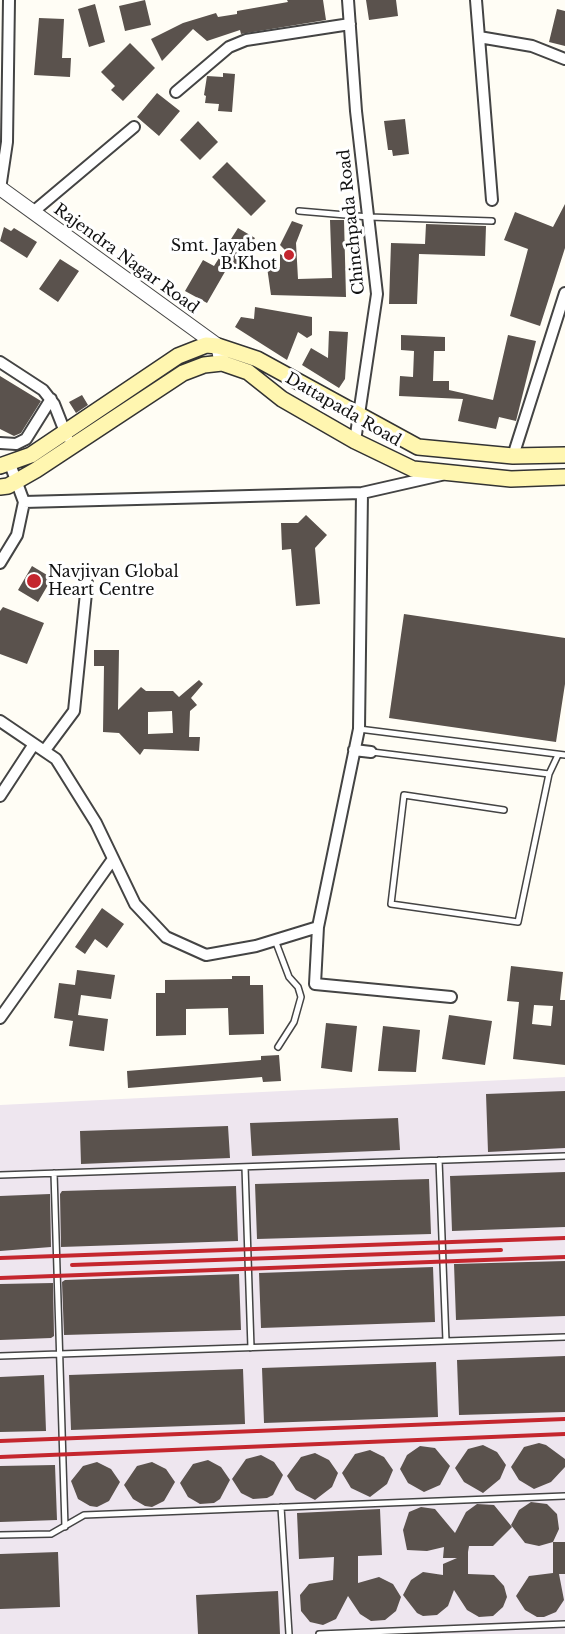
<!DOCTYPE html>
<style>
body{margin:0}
canvas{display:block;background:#fffdf5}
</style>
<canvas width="565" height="1634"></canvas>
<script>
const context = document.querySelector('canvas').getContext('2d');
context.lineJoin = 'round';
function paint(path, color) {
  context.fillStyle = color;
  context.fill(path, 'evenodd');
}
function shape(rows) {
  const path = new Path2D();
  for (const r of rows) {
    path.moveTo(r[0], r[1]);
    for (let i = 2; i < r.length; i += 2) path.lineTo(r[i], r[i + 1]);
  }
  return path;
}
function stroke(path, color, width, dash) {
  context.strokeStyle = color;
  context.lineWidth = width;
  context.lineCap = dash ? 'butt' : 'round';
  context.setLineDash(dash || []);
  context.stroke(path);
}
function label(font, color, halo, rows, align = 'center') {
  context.font = font + ' "Libre Baskerville",serif';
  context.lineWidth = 6;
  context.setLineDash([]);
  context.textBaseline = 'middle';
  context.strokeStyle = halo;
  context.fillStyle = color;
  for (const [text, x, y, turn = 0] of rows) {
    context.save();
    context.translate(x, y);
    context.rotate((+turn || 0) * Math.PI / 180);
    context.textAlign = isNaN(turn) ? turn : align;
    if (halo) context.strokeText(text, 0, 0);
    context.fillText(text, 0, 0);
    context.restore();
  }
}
paint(shape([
 [565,1077,565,1634,0,1634,0,1105]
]), '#eee6ef');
paint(shape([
 [145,0,151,25,125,31,119,6],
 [287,0,323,0,326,20,241,34,240,30,207,41,193,29,162,61,151,39,183,23,216,13,218,17,237,14,237,11,288,2],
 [366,0,396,0,398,16,369,20],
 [95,4,105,42,89,47,78,9],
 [557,9,565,11,565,46,549,42],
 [39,18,64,19,62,58,71,58,70,77,34,75],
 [130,43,155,68,123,101,111,90,115,86,101,72],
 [223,73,235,74,232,112,218,111,219,104,205,103,206,96,204,95,207,76,223,77],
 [157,93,180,111,159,136,137,117],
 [405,119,409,154,393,156,392,150,388,150,384,121],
 [198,121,218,142,200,160,180,140],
 [227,162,266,201,251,216,212,177],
 [565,204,565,248,540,326,510,316,528,249,504,240,515,212,553,227],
 [330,220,344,220,346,297,271,295,267,267,280,267,280,254,290,260,292,257,280,245,292,221,303,225,296,243,298,279,332,278],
 [426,224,486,226,485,256,419,254,417,304,389,304,391,243,425,244],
 [4,227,11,231,14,228,37,242,27,258,0,241],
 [238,228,255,238,237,268,230,263,207,303,185,291,203,260,214,266],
 [60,259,79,271,58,302,39,289],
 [255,307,312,317,312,335,307,338,298,332,287,360,235,327,241,317,254,319],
 [329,331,348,332,345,379,339,388,302,365,311,348,328,358],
 [401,335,445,337,445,351,434,351,433,381,449,381,449,390,493,400,508,335,536,341,516,421,499,417,496,429,458,421,463,399,399,396,400,376,413,377,414,351,401,350],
 [0,376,41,401,21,433,14,436,0,429],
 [82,395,88,405,76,413,69,402],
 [306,515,327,535,315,548,320,604,296,606,291,549,282,550,281,523,298,523],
 [32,566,52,578,38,602,18,590],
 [3,607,44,623,27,664,0,654,0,611],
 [404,614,565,638,565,684,556,742,389,718],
 [94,650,119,650,118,710,141,687,146,691,173,691,179,697,199,680,203,684,191,698,197,705,190,711,189,737,200,737,199,751,144,749,140,755,119,733,103,732,104,666,94,666],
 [172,711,173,733,148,734,148,712],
 [102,908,124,924,107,948,95,939,85,954,75,947],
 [511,966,563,972,560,1000,565,1000,565,1065,513,1059,519,1002,507,1001],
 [534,1005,553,1006,551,1026,532,1024],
 [77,970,115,975,111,999,81,995,78,1015,108,1019,104,1051,69,1046,73,1021,54,1018,59,983,75,985],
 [232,976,250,976,250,985,263,985,264,1034,229,1035,228,1008,186,1009,186,1035,156,1036,156,993,165,993,165,980,232,979],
 [449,1015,492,1021,485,1065,442,1059],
 [326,1023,357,1026,352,1072,321,1068],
 [383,1026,420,1030,416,1072,378,1071],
 [279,1055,281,1081,263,1082,262,1077,128,1088,127,1071,261,1060,261,1056],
 [565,1091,565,1148,488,1152,486,1094],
 [398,1118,400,1150,252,1156,250,1123],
 [228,1126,230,1158,81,1164,80,1131],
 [565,1172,565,1227,452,1231,450,1176],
 [429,1179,431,1234,257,1239,255,1184],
 [236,1186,238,1241,61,1247,60,1194,62,1191],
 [50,1194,51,1247,0,1251,0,1196],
 [565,1261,565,1316,456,1320,454,1264],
 [433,1267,435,1322,261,1328,259,1273],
 [239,1274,241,1330,64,1335,62,1282,65,1280],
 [53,1283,54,1336,51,1338,0,1340,0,1284],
 [565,1356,565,1412,459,1415,457,1360],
 [436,1362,438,1417,264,1423,262,1368],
 [243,1369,245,1424,71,1430,69,1375],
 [44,1375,46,1431,0,1432,0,1377],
 [539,1443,546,1445,565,1459,565,1467,551,1482,534,1489,519,1480,511,1467,524,1447],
 [483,1445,497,1452,506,1465,500,1479,483,1493,464,1482,455,1468,468,1449],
 [420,1446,435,1448,450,1466,440,1485,424,1492,408,1483,400,1469,407,1455],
 [370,1450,384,1457,393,1470,387,1484,370,1497,351,1488,342,1473,355,1454],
 [315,1453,329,1460,338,1473,332,1487,315,1500,296,1490,287,1476,301,1457],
 [261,1455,274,1462,283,1475,273,1495,267,1498,253,1499,241,1493,232,1479,246,1459],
 [208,1460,221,1467,230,1480,220,1499,214,1503,200,1504,188,1497,180,1483,193,1464],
 [97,1462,111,1469,120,1482,109,1501,97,1507,90,1506,78,1499,71,1481,83,1466],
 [152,1462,166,1469,175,1482,164,1501,152,1507,145,1506,133,1499,124,1485,137,1466],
 [55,1465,57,1520,0,1522,0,1466],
 [531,1502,547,1504,557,1514,559,1529,553,1542,539,1546,525,1543,511,1525,519,1510],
 [477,1504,494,1505,512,1527,493,1546,469,1546,468,1552,468,1574,494,1575,504,1586,507,1597,503,1607,493,1616,479,1617,467,1610,454,1590,448,1606,437,1615,423,1616,417,1613,403,1595,411,1580,423,1572,443,1575,443,1564,457,1558,443,1558,444,1547,427,1551,407,1550,403,1530,409,1512,421,1507,435,1509,455,1533,466,1512],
 [380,1509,382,1555,358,1556,358,1583,379,1577,393,1584,401,1597,396,1611,385,1620,371,1621,360,1614,348,1596,336,1619,323,1625,310,1622,301,1611,300,1595,309,1584,333,1580,334,1557,299,1559,297,1513],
 [553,1542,565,1542,565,1574,559,1574,564,1600,556,1612,544,1617,537,1617,525,1610,516,1596,529,1576,553,1573],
 [58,1552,60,1607,0,1609,0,1554],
 [278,1591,280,1634,198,1634,196,1595]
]), '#5a524d');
const service = shape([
 [299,211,369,217,492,221],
 [359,729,565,755],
 [372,752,549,774,558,755],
 [504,810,404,795,391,904,518,922,549,774],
 [275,940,289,977,298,987,301,997,294,1022,278,1047],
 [439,1160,446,1341],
 [245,1167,251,1348],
 [54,1173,65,1527],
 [0,1175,565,1156],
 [0,1356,565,1337],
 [281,1507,289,1634],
 [0,1535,51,1534,84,1515,565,1496],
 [319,1634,565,1624]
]);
const minor = shape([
 [348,0,356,111,377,294,355,441],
 [476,0,492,200],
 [479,37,532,46,565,59],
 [176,92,229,47,246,40,350,24],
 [0,189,7,142,9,0],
 [33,212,134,127],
 [0,362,43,390,54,404,67,437],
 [0,443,16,444,26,439,51,399],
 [513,456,565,293],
 [362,493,359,729,318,927,315,984,451,997],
 [24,502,362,493,441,475],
 [0,563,17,535,24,502,10,464],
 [0,721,56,759,96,823,135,904,166,937,206,955,256,946,318,927],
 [45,750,74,711,87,583],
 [354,750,371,752],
 [0,796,34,744],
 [0,1018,113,859]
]);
const tertiary = shape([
 [0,188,218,346,222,363]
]);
const secondary = shape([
 [0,466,31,455,178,356,206,345,218,346,257,359,418,447,513,456,565,455],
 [0,487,8,486,36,470,183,373,204,365,222,363,248,372,282,399,355,441,413,469,511,479,565,477]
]);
stroke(service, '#444', 8);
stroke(minor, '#444', 14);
stroke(tertiary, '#444', 16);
stroke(secondary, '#333', 18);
stroke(service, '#fff', 5);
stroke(minor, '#fff', 10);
stroke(tertiary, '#fff', 14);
stroke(secondary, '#fff6b0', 15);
stroke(shape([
 [0,1258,565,1238],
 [72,1265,501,1250],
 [0,1278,565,1257],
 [0,1441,565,1419],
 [0,1457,565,1434]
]), '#c4262e', 4);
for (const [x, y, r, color] of [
 [289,255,6,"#c4262e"],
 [34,581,8,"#c4262e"]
]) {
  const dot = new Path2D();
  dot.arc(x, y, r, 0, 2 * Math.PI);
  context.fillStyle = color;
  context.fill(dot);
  stroke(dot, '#fff', 2);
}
label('16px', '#111', '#fff', [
 ["Chinchpada Road",352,222,-96],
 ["Rajendra Nagar Road",126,259,36],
 ["Dattapada Road",343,410,30]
]);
label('16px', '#111', '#fff', [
 ["Smt. Jayaben",277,246],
 ["B.Khot",277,264],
 ["Navjivan Global",48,572,"left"],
 ["Heart Centre",48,590,"left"]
], 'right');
</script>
